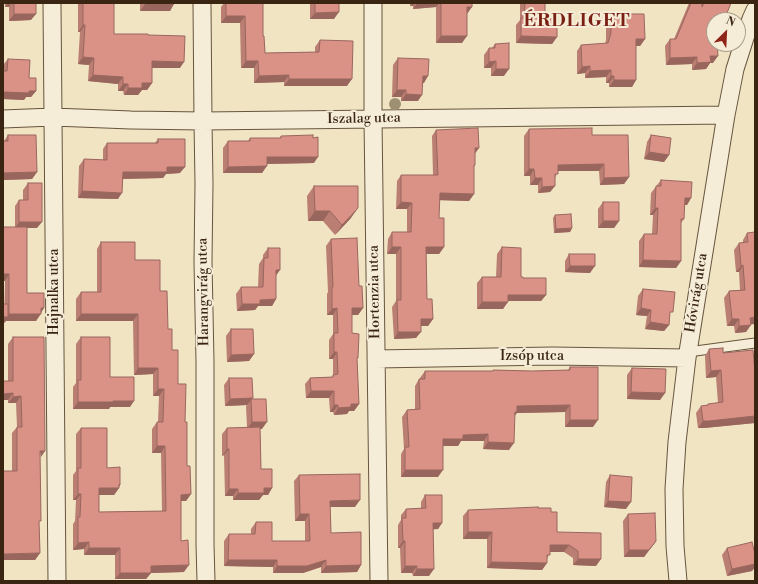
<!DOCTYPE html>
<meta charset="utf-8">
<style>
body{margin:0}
#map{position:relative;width:758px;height:584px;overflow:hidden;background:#f0e4c3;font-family:"Libre Bodoni",serif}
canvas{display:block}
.frame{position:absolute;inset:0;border:4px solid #392512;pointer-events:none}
.north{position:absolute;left:706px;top:12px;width:40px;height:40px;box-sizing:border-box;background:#f5edd8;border:1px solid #aa9d89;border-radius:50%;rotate:24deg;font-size:11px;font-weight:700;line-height:16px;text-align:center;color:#392512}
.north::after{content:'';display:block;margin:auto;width:14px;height:18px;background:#8f2418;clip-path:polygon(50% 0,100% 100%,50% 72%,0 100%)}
</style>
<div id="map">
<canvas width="758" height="584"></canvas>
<div class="frame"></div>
<div class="north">N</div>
</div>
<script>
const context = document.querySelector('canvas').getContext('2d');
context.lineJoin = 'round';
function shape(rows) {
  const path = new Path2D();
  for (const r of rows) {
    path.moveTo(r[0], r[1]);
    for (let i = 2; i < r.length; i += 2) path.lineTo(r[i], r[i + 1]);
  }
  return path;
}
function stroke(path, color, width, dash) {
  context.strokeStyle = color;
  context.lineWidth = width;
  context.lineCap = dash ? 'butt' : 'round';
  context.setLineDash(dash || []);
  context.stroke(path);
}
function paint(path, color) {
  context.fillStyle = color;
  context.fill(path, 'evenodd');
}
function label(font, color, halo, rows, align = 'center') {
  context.font = font + ' "Libre Bodoni",serif';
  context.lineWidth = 4;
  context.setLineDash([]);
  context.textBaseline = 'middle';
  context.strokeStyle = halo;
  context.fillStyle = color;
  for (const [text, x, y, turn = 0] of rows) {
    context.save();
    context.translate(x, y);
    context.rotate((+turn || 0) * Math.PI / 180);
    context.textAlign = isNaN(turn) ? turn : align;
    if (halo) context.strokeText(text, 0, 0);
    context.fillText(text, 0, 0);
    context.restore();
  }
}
const lane = shape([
 [688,352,755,343]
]);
const street = shape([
 [52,3,57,581],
 [202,3,203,121,204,184,203,262,205,362,205,544,206,581],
 [373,3,373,119,379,581],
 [3,119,53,117,131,120,203,121,726,115],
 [376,359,552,356,687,358],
 [678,581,675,546,674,489,677,442,687,358,726,115,735,69,751,19,755,10]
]);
stroke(lane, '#67553e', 11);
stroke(street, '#67553e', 19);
stroke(lane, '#f5edd8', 9);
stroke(street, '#f5edd8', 17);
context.fillStyle = '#9e9073';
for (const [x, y] of [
 [395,104]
]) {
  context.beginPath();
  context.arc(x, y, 6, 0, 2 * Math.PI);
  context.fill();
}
paint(shape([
 [5,3,36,3,31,20,9,21,9,7,5,7],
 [78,3,114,3,114,34,148,35,180,68,152,68,152,83,147,90,142,90,138,95,124,95,123,91,118,91,118,84,88,81,89,65,78,64,80,32,78,32],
 [140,3,174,3,170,11,140,11],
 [224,3,263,3,263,36,265,53,315,52,315,47,320,40,347,86,284,86,284,82,254,83,254,68,241,68,240,23,221,23,221,7],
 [310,3,339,3,334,19,310,19],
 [410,3,472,3,467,13,462,43,436,43,436,7,413,9,413,6,410,6],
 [520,3,545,3,545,19,557,37,552,44,516,43,516,25,520,20],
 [689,3,731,3,724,20,714,20,713,63,710,63,706,69,692,70,692,64,666,65,665,46,670,39,674,39],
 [611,14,645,39,640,46,636,46,636,80,632,87,609,87,609,83,606,83,606,77,585,78,585,73,577,74,577,51,581,45,605,44,606,40,606,21],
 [495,44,504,76,491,76,491,68,484,68,484,55,489,48,492,48],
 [398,58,424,83,423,83,418,101,401,101,401,97,392,97,393,65],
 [8,59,29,78,36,91,31,97,26,97,24,100,3,99,3,65],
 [529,129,592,135,629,177,624,184,600,185,599,171,558,171,555,178,555,186,550,192,538,193,538,185,530,185,530,176,524,176,524,136],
 [436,130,475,153,475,165,474,167,474,194,469,201,439,200,439,218,444,247,439,254,426,254,427,299,433,319,428,326,421,326,416,338,394,339,392,307,396,301,396,254,387,254,388,239,392,232,407,232,407,209,396,209,397,181,401,175,433,175,432,136],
 [8,135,37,172,32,179,3,180,3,141,4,141],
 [651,135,669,155,664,162,644,159,647,142],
 [281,136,314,163,267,164,262,173,223,173,223,148,228,141,248,141,250,138,280,138],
 [158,139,180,173,166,174,163,178,123,179,118,199,78,198,79,166,84,159,103,160,103,149,107,143,155,143],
 [661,180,691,198,687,205,684,205,684,219,681,223,681,261,676,268,639,267,639,241,644,234,652,234,653,215,650,215,651,193],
 [28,183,37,228,27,228,27,293,41,314,36,321,6,321,4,323,5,281,3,281,3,227,15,227,15,206,19,200,23,200,23,190],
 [314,186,351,218,335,235,323,221,308,221,307,196],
 [603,202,619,221,614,228,598,228,598,209],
 [555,215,572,228,570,232,554,233,553,218],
 [747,233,755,324,751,324,746,332,735,333,734,326,727,326,724,298,729,291,740,290,739,272,736,272,734,250,739,243,743,243,743,240],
 [331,239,359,286,363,308,358,315,352,315,352,333,357,360,359,404,354,411,349,411,347,414,334,415,333,412,330,412,329,398,306,398,305,384,310,378,332,377,333,375,333,359,329,359,329,340,333,334,333,315,327,315,327,294,328,292,326,246],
 [101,242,135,260,160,291,172,350,185,422,187,466,191,494,186,501,181,501,181,541,184,572,151,573,146,579,115,579,115,555,84,555,84,549,73,550,73,524,75,521,76,500,73,500,73,475,76,471,76,434,81,428,107,468,120,485,119,487,119,488,114,495,99,495,99,512,162,511,161,453,152,453,152,429,157,422,158,422,159,396,153,396,153,374,134,375,133,321,76,321,76,299,81,292,97,292,97,249],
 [502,247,521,277,546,295,541,301,508,301,503,309,477,309,477,283,482,277,496,277,497,254],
 [268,248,276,276,276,299,272,306,258,306,255,310,237,311,236,294,241,287,258,287,259,264,263,258,263,255],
 [569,254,590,273,565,272,565,261],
 [643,289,670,316,669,325,664,331,645,329,647,316,636,315,638,296],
 [231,329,254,354,249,361,227,362,226,336],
 [13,337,40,457,39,523,40,553,35,560,12,471,12,433,17,427,16,403,8,403,8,344],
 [81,337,110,377,130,407,110,407,109,409,73,409,73,387,76,383,76,344],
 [709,349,723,353,755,373,755,423,704,428,698,428,696,413,701,406,707,405,708,404,718,403,716,377,706,378,705,356],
 [570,367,593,427,565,427,565,412,517,413,514,416,509,450,483,449,484,441,461,441,458,446,443,446,438,477,401,477,401,454,404,449,402,417,407,410,415,409,415,386,419,379,420,379,420,378,425,371,493,371,493,370,532,371,568,370],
 [632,368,665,393,660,400,627,399,627,375],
 [229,378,253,398,252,399,262,429,260,429,261,469,272,488,268,495,263,495,259,500,233,500,233,496,225,496,224,455,222,456,222,434,227,428,247,427,246,406,247,405,225,406,224,385],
 [299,475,355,507,330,507,331,533,361,565,357,572,321,573,321,567,303,573,273,573,273,567,224,566,224,541,229,534,251,534,251,529,256,522,272,541,305,541,305,521,295,521,294,481],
 [610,475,626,509,604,507,606,482],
 [425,495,442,523,438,529,433,529,429,576,413,576,412,573,401,573,400,548,398,548,398,525,401,520,401,515,406,509,421,508,421,502],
 [538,508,551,512,557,532,596,566,573,565,573,558,564,552,550,552,547,559,547,563,542,570,487,568,487,539,463,539,463,516,468,510],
 [628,514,656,541,644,557,624,557,623,521],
 [727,548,755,554,755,567,752,571,727,576,722,555]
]), '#bb7e73');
paint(shape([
 [8,3,11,3,9,7,5,7],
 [413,3,415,3,413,6,410,6],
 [417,3,439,3,436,7,413,9],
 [145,4,174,4,170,11,140,11],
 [467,7,472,7,467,14],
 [339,12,334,19,310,19,315,13],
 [14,14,36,14,31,20,9,21],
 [716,15,725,18,724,20,714,20],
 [226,16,245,16,240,23,221,23],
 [83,25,85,25,80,32,78,32],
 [441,36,467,36,462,43,436,43],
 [521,36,557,37,552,44,516,43],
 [636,39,645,39,640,46,631,46],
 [710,56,718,56,713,63,710,63,706,69,692,70,697,63],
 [83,57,94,58,89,65,78,64],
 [697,57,692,64,666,65,670,58],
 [152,61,184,62,180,68,147,68],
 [246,61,258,61,254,68,241,68],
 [496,61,491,68,484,68,489,62],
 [590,66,585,73,577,74,582,67],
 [496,69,509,69,504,76,491,76],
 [611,70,606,77,585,78,590,71],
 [93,75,123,77,118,84,88,81],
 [289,75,284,82,254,83,259,76],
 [423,76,428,76,424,83,418,83],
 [611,76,614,76,609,83,606,83],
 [289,79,352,79,347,86,284,86],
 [614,80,636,80,632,87,609,87],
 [142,83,152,83,147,90,142,90,138,95,124,95,128,88],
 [123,84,128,84,123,91,118,91],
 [397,90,406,90,401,97,392,97],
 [29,91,36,91,31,97,26,97,24,100,3,99,3,92],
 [406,94,422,95,418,101,401,101],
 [475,148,479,148,474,155],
 [649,152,669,155,664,162,644,159],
 [267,157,318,157,314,163,262,164],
 [604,164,599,171,553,171,558,165],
 [267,166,262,173,223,173,228,167],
 [167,167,185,167,180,173,166,174,163,178,118,179,123,172],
 [529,169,534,169,530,176,524,176],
 [37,172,32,179,3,180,3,173],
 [629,177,624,184,600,185,604,178],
 [535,178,542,178,538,185,530,185],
 [555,186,550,192,538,193,542,187],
 [82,191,122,193,118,199,78,198],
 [440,193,474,194,469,201,435,200],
 [685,198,691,198,687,205,680,205],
 [401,202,412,203,407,209,396,209],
 [358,208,351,218,335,235,342,225],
 [655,208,658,208,653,215,650,215],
 [315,211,330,211,323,221,308,221],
 [603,221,619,221,614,228,598,228],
 [19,222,42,222,37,228,15,228],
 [572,228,570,232,554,233,556,229],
 [392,247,401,247,396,254,387,254],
 [426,247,444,247,439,254,421,254],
 [643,260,681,261,676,268,639,267],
 [743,265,739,272,736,272,741,266],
 [570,266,595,266,590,273,565,272],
 [276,270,280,270,275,277],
 [3,274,9,274,5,281,3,281],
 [508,295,546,295,541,301,503,301],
 [276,299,272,306,258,306,255,310,237,311,242,304,260,300],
 [482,302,508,302,503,309,477,309],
 [41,308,44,308,36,321,6,321,4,323,3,323,3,317,7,317,9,314],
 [337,308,333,315,327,315,332,309],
 [352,308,363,308,358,315,347,315],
 [641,308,651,310,647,316,636,315],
 [81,314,138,314,133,321,76,321],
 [755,317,755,324,745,325,750,318],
 [421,319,433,319,428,326,416,326],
 [732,319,739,319,734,326,727,326],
 [650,322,669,325,664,331,645,329],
 [751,325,746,332,735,333,739,326],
 [398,332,421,332,416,338,394,339],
 [334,352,337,352,333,359,329,359],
 [254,354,249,361,227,362,231,355],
 [138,368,158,368,153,374,134,375],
 [721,370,716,377,706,378,711,371],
 [158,389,164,389,159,396,153,396],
 [311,391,334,391,329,398,306,398],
 [631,392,665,393,660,400,627,399],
 [13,393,8,400,3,400,3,394],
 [21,396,16,403,8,403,13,397],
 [253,398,247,405,225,406,230,399],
 [113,401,134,401,130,407,110,407,109,409,73,409,78,402],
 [351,404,359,404,354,411,349,411,347,414,334,415,338,408],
 [334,405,338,405,333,412,330,412],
 [570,405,565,412,517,413,512,419,517,406],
 [755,416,755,423,704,428,698,428,703,421],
 [570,420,598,420,593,427,565,427],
 [252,422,267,422,262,429,247,429],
 [488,434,484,441,461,441,458,446,439,446,443,439,463,435],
 [488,442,514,443,509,450,483,449],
 [157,446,165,446,161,453,152,453],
 [227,449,229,449,224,455,222,456],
 [40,451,45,451,41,457],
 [405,470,443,470,438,477,401,477],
 [119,484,120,485,118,488,119,488,114,495,94,495,99,488],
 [264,488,272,488,268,495,263,495,259,500,233,500,238,493],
 [229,489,238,489,233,496,225,496],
 [78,494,81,494,76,500,73,500],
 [191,494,186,501,176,501,181,495],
 [360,500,355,507,325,507,330,501],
 [608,501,631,502,626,509,604,507],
 [300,514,309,514,305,521,295,521],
 [433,523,442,523,438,529,428,530],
 [468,532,492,532,487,539,463,539],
 [403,541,405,541,400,548,398,548],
 [656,541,644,557,624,557,629,550],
 [89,542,84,549,73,550,78,543],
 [550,545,569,545,564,552,545,552],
 [89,548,120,548,115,555,84,555],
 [40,553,35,560,3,560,3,554],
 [578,559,601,559,596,566,573,565],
 [228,560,277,560,273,567,224,566],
 [326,560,321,567,303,573,273,573,277,566],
 [491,562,547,563,542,570,487,568],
 [755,564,755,567,752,571,727,576,732,569],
 [189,565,184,572,151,573,146,579,115,579,120,573,151,566],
 [361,565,357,572,321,573,326,566],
 [405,566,417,566,412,573,401,573],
 [417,569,434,569,429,576,413,576]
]), '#99665e');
const building = shape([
 [14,3,36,3,36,14,14,14,14,3],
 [83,3,114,3,114,34,148,34,148,35,185,36,184,62,152,61,152,83,142,83,142,88,128,88,128,84,123,84,123,77,93,75,94,58,83,57,85,25,83,25,83,3],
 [145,3,174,3,174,4,145,4,145,3],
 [226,3,263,3,263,36,264,36,265,53,319,52,320,40,353,41,352,79,289,79,289,75,259,76,258,61,246,61,245,16,226,16,226,3],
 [315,3,339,3,339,12,315,13,315,3],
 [441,3,472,3,472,7,467,7,467,36,441,36,441,3],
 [525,3,545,3,545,19,557,19,557,37,521,36,521,18,524,18,525,3],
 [691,3,702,3,702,7,704,3,731,3,725,18,716,15,717,20,714,20,714,44,717,44,718,56,710,56,711,62,697,63,697,57,670,58,670,39,676,39,691,3],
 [611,14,644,14,645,39,636,39,636,80,614,80,614,76,611,76,611,70,590,71,590,66,582,67,581,45,608,43,611,33,611,14],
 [509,43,509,69,496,69,496,61,489,62,489,48,495,48,495,44,509,43],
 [398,58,429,59,428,76,423,76,422,95,406,94,406,90,397,90,398,58],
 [8,59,30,60,29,78,36,78,36,91,29,91,29,93,3,92,3,71,7,71,8,59],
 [478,128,479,148,475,148,475,165,474,165,474,194,440,193,439,218,444,218,444,247,426,247,427,299,432,299,433,319,421,319,421,332,398,332,397,300,401,300,401,247,392,247,392,232,411,232,412,203,401,202,401,175,438,175,436,130,478,128],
 [592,128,592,135,628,135,629,177,604,178,604,164,558,165,558,174,555,174,555,186,542,187,542,178,535,178,534,169,529,169,529,129,592,128],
 [8,135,36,135,37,172,3,173,3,141,8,141,8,135],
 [313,135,313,138,318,137,318,157,267,157,267,166,228,167,228,141,250,141,250,138,281,138,281,136,313,135],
 [651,135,671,138,669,155,649,152,651,135],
 [158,139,185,139,185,167,167,167,167,172,123,172,122,193,82,191,84,159,107,160,107,143,158,143,158,139],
 [661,180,692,182,691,198,685,198,684,219,681,219,681,261,643,260,644,234,657,234,658,208,655,208,656,186,661,186,661,180],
 [28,183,42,183,42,222,19,222,19,200,28,200,28,183],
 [314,186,358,186,358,208,342,225,330,211,315,211,314,186],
 [603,202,619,202,619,221,603,221,603,202],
 [571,214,572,228,556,229,555,215,571,214],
 [3,227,27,227,27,293,44,293,44,308,41,308,41,314,9,314,9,274,3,274,3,227],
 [755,232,755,317,750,318,751,325,739,326,739,319,732,319,729,291,745,290,743,265,741,266,739,243,748,242,747,233,755,232],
 [357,238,359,286,362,286,363,308,352,308,352,333,359,334,358,358,357,358,359,404,351,404,351,407,338,408,338,405,334,405,334,391,311,391,310,378,333,377,333,375,338,374,337,352,334,352,334,333,338,333,337,308,332,309,332,287,333,287,331,239,357,238],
 [101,242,135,242,135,260,160,260,160,291,167,291,168,329,172,329,172,350,178,350,178,384,186,384,185,422,187,422,187,466,190,466,191,494,181,495,181,541,188,540,189,565,151,566,151,573,120,573,120,548,89,548,89,542,78,543,78,517,80,517,81,494,78,494,78,468,81,468,81,428,107,428,107,468,120,467,120,485,119,484,119,488,99,488,99,512,166,511,165,446,157,446,157,422,163,422,164,389,158,389,158,368,138,368,138,314,81,314,81,292,101,292,101,242],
 [502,247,521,248,521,277,523,277,523,278,546,278,546,295,508,295,508,302,482,302,482,277,501,277,502,247],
 [268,248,280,248,280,270,276,270,276,299,260,300,260,304,242,304,241,287,263,287,264,258,268,258,268,248],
 [569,254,595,254,595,266,570,266,569,254],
 [643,289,675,292,673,312,670,312,669,325,650,322,651,310,641,308,643,289],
 [3,304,8,304,8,317,3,317,3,304],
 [231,329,253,329,254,354,231,355,231,329],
 [13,337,44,337,45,451,40,451,41,521,39,521,40,553,3,554,3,471,17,471,17,427,22,427,21,396,13,397,13,393,3,394,3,381,13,381,13,337],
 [81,337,110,337,110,377,134,377,134,401,113,401,113,402,78,402,78,380,81,380,81,337],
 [723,348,723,353,753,350,755,373,755,416,709,421,703,421,701,406,708,405,708,404,723,402,721,370,711,371,709,349,723,348],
 [570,367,598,367,598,420,570,420,570,405,517,406,517,412,515,412,514,443,488,442,488,434,463,435,463,439,443,439,443,470,405,470,405,447,409,447,407,410,420,409,419,379,425,379,425,371,493,371,493,370,532,371,570,370,570,367],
 [632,368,666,369,665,393,631,392,632,368],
 [229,378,252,378,253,398,230,399,229,378],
 [251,399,266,399,267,422,252,422,251,399],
 [260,427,261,469,272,469,272,488,264,488,264,493,238,493,238,489,229,489,229,449,227,449,227,428,260,427],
 [360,474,360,500,330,501,331,533,361,532,361,565,326,566,326,560,307,566,277,566,277,560,228,560,229,534,255,534,256,522,272,522,272,541,310,541,309,514,300,514,299,475,360,474],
 [610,475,632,477,631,502,608,501,610,475],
 [425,495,442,495,442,523,433,523,434,569,417,569,417,566,405,566,405,541,403,541,402,518,406,518,406,509,426,508,425,495],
 [538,507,538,508,551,508,551,512,557,512,557,532,601,533,601,559,578,559,578,551,569,545,550,545,550,555,547,555,547,563,491,562,492,532,468,532,468,510,538,507],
 [655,513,656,541,649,550,629,550,628,514,655,513],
 [752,542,755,554,755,564,732,569,727,548,752,542]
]);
paint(building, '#da9286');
stroke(building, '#99665e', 1);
label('14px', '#392512', '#f5edd8', [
 ["Iszalag utca",364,119,-1],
 ["Hajnalka utca",55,292,-90],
 ["Harangvirág utca",204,292,-91],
 ["Hortenzia utca",375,292,-91],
 ["Hóvirág utca",697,293,-81],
 ["Izsóp utca",532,357]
]);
context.letterSpacing = '1px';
label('bold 18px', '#7a1f14', '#f5edd8', [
 ["ÉRDLIGET",577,22]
]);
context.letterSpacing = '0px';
</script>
